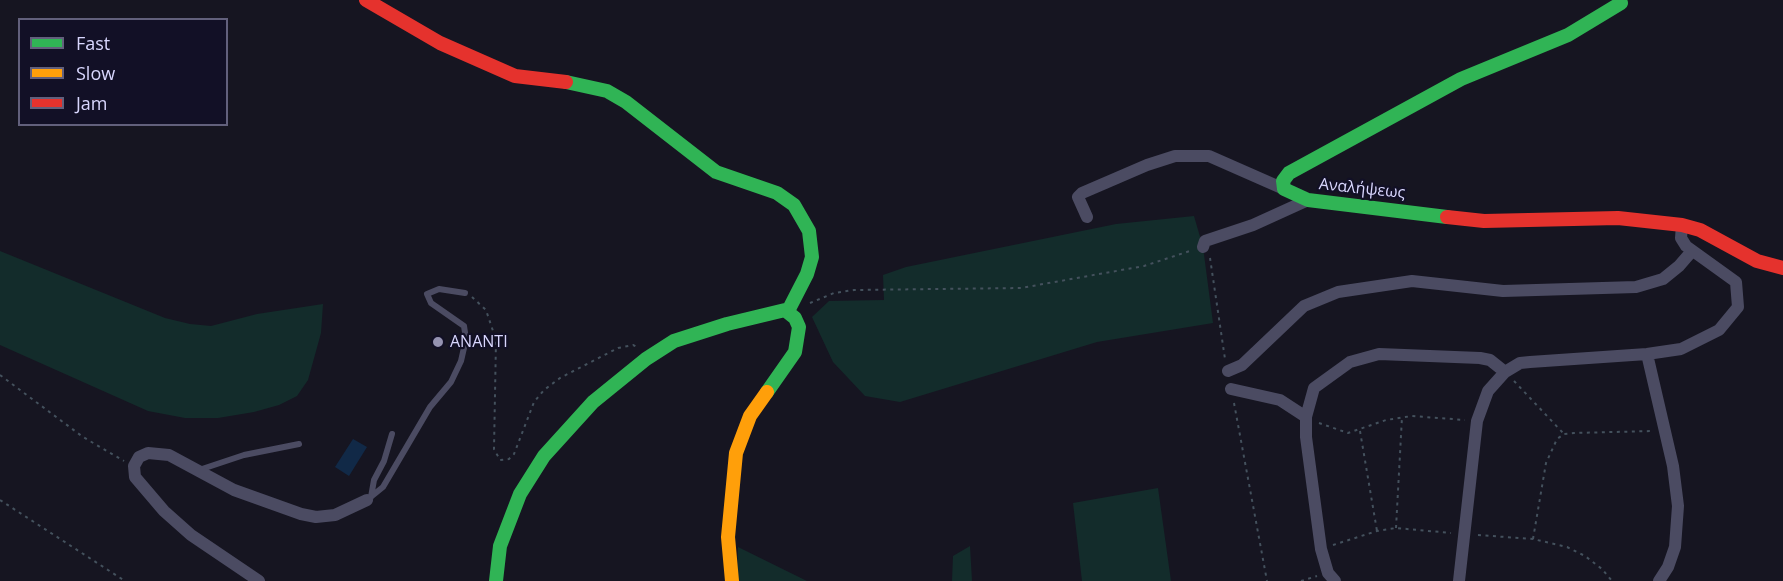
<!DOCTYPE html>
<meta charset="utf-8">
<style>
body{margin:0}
#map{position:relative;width:1783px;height:581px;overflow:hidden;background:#161521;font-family:"Open Sans",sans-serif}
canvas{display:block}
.legend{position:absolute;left:18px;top:18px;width:210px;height:108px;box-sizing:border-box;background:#121026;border:2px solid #62607c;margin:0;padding:8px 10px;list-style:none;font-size:18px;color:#d9d7fe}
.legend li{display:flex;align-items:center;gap:12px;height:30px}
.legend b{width:30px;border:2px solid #62607c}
</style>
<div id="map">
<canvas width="1783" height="581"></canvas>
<ul class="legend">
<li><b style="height:8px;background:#30b455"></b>Fast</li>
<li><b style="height:8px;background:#ff9f0a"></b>Slow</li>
<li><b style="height:8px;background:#e5322d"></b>Jam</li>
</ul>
</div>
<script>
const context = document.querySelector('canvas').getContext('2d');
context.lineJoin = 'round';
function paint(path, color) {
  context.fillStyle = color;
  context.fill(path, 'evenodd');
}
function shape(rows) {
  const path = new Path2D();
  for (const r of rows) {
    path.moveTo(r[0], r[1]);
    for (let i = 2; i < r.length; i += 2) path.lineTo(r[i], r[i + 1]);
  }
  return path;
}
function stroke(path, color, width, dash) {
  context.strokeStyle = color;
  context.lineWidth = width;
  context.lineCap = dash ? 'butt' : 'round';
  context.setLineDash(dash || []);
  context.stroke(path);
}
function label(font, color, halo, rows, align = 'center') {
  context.font = font + ' "Open Sans",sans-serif';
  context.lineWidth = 4.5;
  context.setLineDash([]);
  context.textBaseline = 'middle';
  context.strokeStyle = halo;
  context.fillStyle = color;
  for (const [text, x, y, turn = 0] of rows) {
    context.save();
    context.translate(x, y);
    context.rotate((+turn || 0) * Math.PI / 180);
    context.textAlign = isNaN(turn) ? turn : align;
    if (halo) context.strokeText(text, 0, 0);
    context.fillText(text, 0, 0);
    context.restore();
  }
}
paint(shape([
 [1194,216,1203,247,1213,323,1097,342,900,402,865,396,833,362,812,317,829,301,884,300,883,275,906,267,1116,224],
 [0,251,165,318,190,324,211,326,257,314,323,304,321,333,308,380,297,396,279,405,254,412,218,418,185,418,148,411,0,345],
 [1158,488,1171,581,1082,581,1073,503],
 [970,546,972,581,952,581,953,556],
 [738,547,807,581,737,581]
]), '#132c2b');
paint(shape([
 [353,439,367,447,349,476,335,467]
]), '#112947');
stroke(shape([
 [1210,258,1225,359],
 [472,297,486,310,496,340,494,449,500,460,509,459,514,454,534,402,544,390,560,378,618,348,633,345,637,347],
 [810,303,834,293,854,290,1021,288,1144,266,1193,250],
 [0,375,83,437,124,461],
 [1514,381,1564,434],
 [1234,403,1267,581],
 [1319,423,1348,433,1386,420,1412,416,1465,420],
 [1360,431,1377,531],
 [0,500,125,581],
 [1396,528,1402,417],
 [1478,535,1533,539,1567,547,1585,556,1602,569,1612,581],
 [1533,539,1546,463,1557,439,1564,434,1574,433,1653,431],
 [1333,545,1377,531,1396,528,1451,533],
 [1301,581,1317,576]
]), '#44515d', 2, [3, 4.5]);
stroke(shape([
 [199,470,244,455,299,444],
 [371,497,374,480,384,461,392,434],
 [367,500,383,487,430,407,451,382,461,361,466,339,464,326,431,303,427,294,439,289,465,293]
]), '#4b4b62', 6);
stroke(shape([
 [1087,217,1078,197,1082,193,1147,165,1175,156,1209,156,1284,189],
 [1203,247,1205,241,1253,225,1308,200],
 [1647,354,1673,466,1678,506,1675,547,1668,567,1659,581],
 [1228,371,1242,365,1304,306,1338,292,1412,281,1503,291,1636,287,1663,279,1679,266,1692,251],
 [1231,389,1280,400,1306,417],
 [259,581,191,535,164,511,135,477,134,466,139,457,148,453,169,455,234,490,301,514,316,517,335,515,367,500],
 [1335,581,1328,573,1321,549,1306,437,1306,417,1314,388,1350,362,1379,354,1480,358,1490,360,1505,372],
 [1459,581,1477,421,1488,391,1505,372,1520,363,1530,362,1647,354,1681,349,1719,330,1738,307,1736,282,1686,246,1681,238,1682,225]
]), '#4b4b62', 12);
stroke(shape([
 [566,82,607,91,626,102,716,172,777,193,794,205,809,231,812,257,807,274,788,311],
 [1447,217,1308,200,1284,189,1283,181,1289,173,1461,79,1568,35,1621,3],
 [496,581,500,546,520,494,544,456,593,402,646,359,674,341,727,324,785,310,795,318,799,327,795,352,767,392]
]), '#30b455', 14);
stroke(shape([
 [732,581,728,537,736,453,750,416,767,392]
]), '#ff9f0a', 14);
stroke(shape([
 [366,0,440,43,515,76,566,82],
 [1447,217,1484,221,1618,218,1682,225,1700,230,1757,261,1783,268]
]), '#e5322d', 14);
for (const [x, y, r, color] of [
 [438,342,6,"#9593b1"]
]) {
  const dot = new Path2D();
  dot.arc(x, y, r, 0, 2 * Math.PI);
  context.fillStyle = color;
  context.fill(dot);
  stroke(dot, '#121026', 2);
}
label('16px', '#d9d7fe', '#121026', [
 ["Αναλήψεως",1362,189,6]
]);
label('16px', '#d9d7fe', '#121026', [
 ["ΑΝΑΝΤΙ",450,342]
], 'left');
</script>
